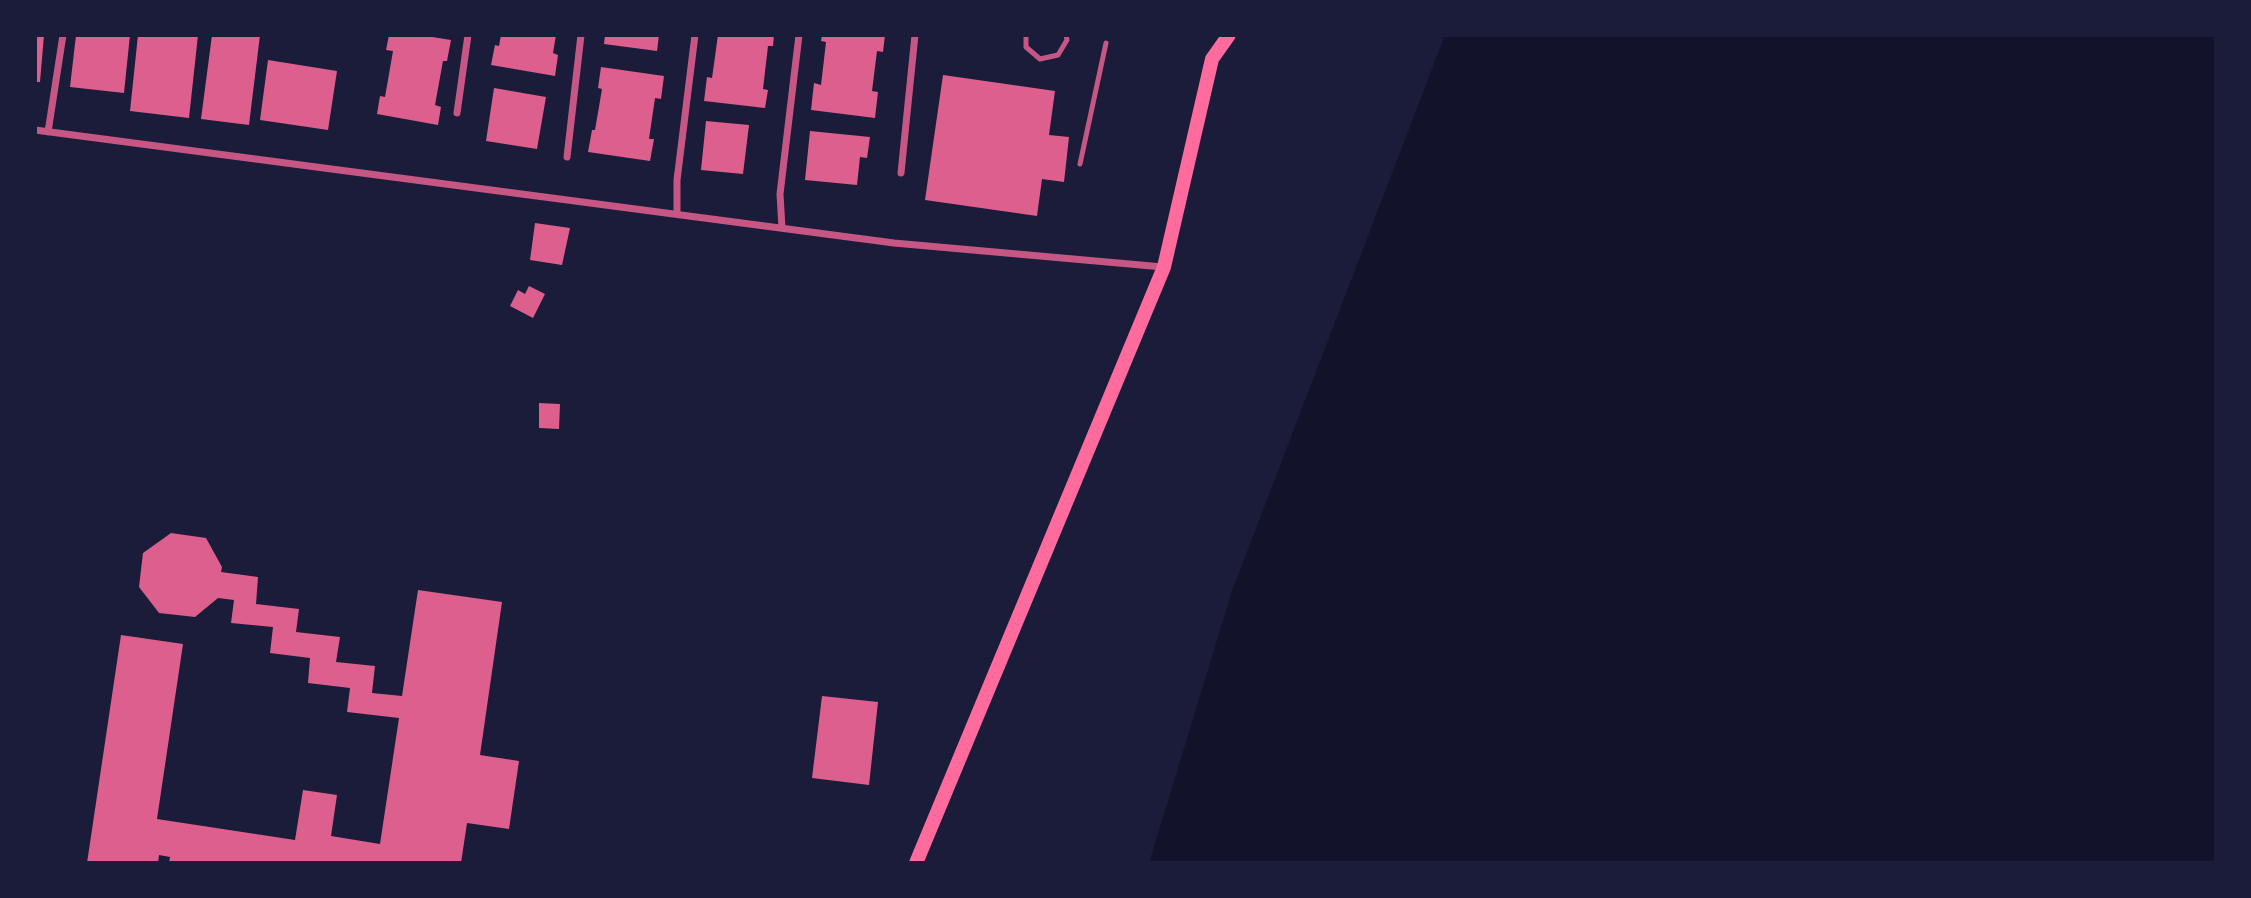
<!DOCTYPE html>
<style>
body{margin:0}
#map{position:relative;width:2251px;height:898px;overflow:hidden;background:#1b1b3a;font-family:Raleway,sans-serif}
canvas{display:block}
.frame{position:absolute;inset:0;border:37px solid #1b1b3a;pointer-events:none}
</style>
<div id="map">
<canvas width="2251" height="898"></canvas>
<div class="frame"></div>
</div>
<script>
const context = document.querySelector('canvas').getContext('2d');
context.lineJoin = 'round';
function paint(path, color) {
  context.fillStyle = color;
  context.fill(path, 'evenodd');
}
function shape(rows) {
  const path = new Path2D();
  for (const r of rows) {
    path.moveTo(r[0], r[1]);
    for (let i = 2; i < r.length; i += 2) path.lineTo(r[i], r[i + 1]);
  }
  return path;
}
function stroke(path, color, width, dash) {
  context.strokeStyle = color;
  context.lineWidth = width;
  context.lineCap = dash ? 'butt' : 'round';
  context.setLineDash(dash || []);
  context.stroke(path);
}
paint(shape([
 [1445,35,2216,35,2216,863,1149,863,1232,591]
]), '#12122b');
paint(shape([
 [35,35,44,35,40,82,35,82],
 [76,35,130,35,124,93,70,87],
 [138,35,198,35,189,118,130,111],
 [212,35,260,35,249,125,201,119],
 [389,35,420,35,451,40,447,61,443,61,435,105,441,107,438,125,377,114,380,96,385,97,393,51,386,50],
 [501,35,556,35,553,53,558,55,555,76,491,65,495,45,499,46],
 [605,35,659,35,657,51,604,44],
 [718,35,774,35,773,46,768,46,763,89,768,90,765,108,704,101,707,77,712,78],
 [822,35,885,35,883,52,877,51,872,91,878,92,875,118,811,110,814,83,821,85,826,42,821,41],
 [268,60,337,71,328,130,260,120],
 [601,67,664,76,661,99,655,98,649,139,654,139,650,161,588,152,592,130,595,130,602,89,598,88],
 [943,75,1055,91,1049,135,1069,137,1064,182,1042,179,1037,216,925,200],
 [494,88,546,97,537,149,486,141],
 [706,121,749,125,743,174,701,170],
 [810,131,870,137,867,158,860,157,857,185,805,180],
 [535,223,570,228,562,265,530,260],
 [529,286,545,294,533,318,510,306,518,290,525,294],
 [539,403,560,404,559,429,539,428],
 [171,533,206,538,222,567,221,572,258,577,256,604,299,609,296,632,340,637,336,662,375,666,372,693,402,696,418,590,502,602,480,755,519,761,509,829,467,823,461,863,169,863,170,857,159,855,158,863,87,863,121,635,183,644,157,819,295,840,303,790,337,795,331,836,380,844,399,718,347,712,350,688,308,683,310,658,270,653,273,627,231,623,234,600,218,598,195,617,159,613,139,587,143,553],
 [822,696,878,702,869,785,812,778]
]), '#dd5f8e');
stroke(shape([
 [1026,35,1026,47,1040,59,1058,55,1067,40,1066,35],
 [1080,164,1106,43]
]), '#c65784', 5);
stroke(shape([
 [457,113,468,35],
 [35,130,894,243,1163,267],
 [48,132,63,35],
 [567,157,581,35],
 [901,173,915,35],
 [677,214,677,180,695,35],
 [782,228,780,194,799,35]
]), '#c65784', 7);
stroke(shape([
 [916,863,1164,267,1212,59,1229,35]
]), '#ff6b9d', 14);
</script>
